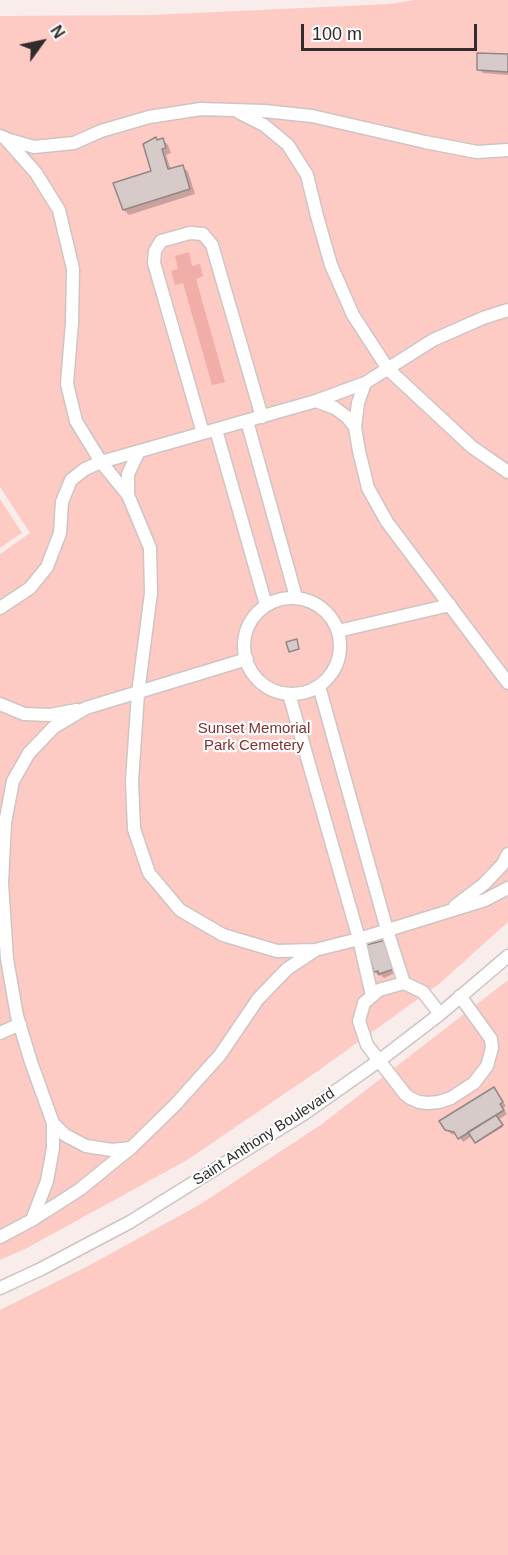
<!DOCTYPE html>
<style>
body{margin:0}
#map{position:relative;width:508px;height:1555px;overflow:hidden;background:#f9edec;font-family:Helvetica,sans-serif}
canvas{display:block}
.north{position:absolute;left:12px;top:12px;width:60px;height:60px;-webkit-text-stroke:4px #fefefe;paint-order:stroke;rotate:57deg;font-size:16px;font-weight:700;line-height:24px;text-align:center;color:#302c2b}
.north::after{content:'';display:block;margin:auto;width:21px;height:27px;background:#302c2b;clip-path:polygon(50% 0,100% 100%,50% 72%,0 100%)}
.scale{position:absolute;left:301px;top:24px;width:176px;height:27px;box-sizing:border-box;border:3px solid #302c2b;border-top:0;padding-left:8px;font-size:18px;line-height:21px;white-space:nowrap;color:#302c2b;-webkit-text-stroke:4px #fefefe;paint-order:stroke}
</style>
<div id="map">
<canvas width="508" height="1555"></canvas>
<div class="north">N</div>
<div class="scale">100 m</div>
</div>
<script>
const context = document.querySelector('canvas').getContext('2d');
context.lineJoin = 'round';
function paint(path, color) {
  context.fillStyle = color;
  context.fill(path, 'evenodd');
}
function shape(rows) {
  const path = new Path2D();
  for (const r of rows) {
    if (r.length === 3) {
      path.moveTo(r[0] + r[2], r[1]);
      path.arc(r[0], r[1], r[2], 0, 2 * Math.PI);
      continue;
    }
    path.moveTo(r[0], r[1]);
    for (let i = 2; i < r.length; i += 2) path.lineTo(r[i], r[i + 1]);
  }
  return path;
}
function stroke(path, color, width, dash) {
  context.strokeStyle = color;
  context.lineWidth = width;
  context.lineCap = dash ? 'butt' : 'round';
  context.setLineDash(dash || []);
  context.stroke(path);
}
function label(font, color, halo, rows, align = 'center') {
  context.font = font + ' Helvetica,sans-serif';
  context.lineWidth = 4.5;
  context.setLineDash([]);
  context.textBaseline = 'middle';
  context.strokeStyle = halo;
  context.fillStyle = color;
  for (const [text, x, y, turn = 0] of rows) {
    context.save();
    context.translate(x, y);
    context.rotate((+turn || 0) * Math.PI / 180);
    context.textAlign = isNaN(turn) ? turn : align;
    if (halo) context.strokeText(text, 0, 0);
    context.fillText(text, 0, 0);
    context.restore();
  }
}
paint(shape([
 [415,0,508,0,508,922,439,984,315,1073,187,1160,27,1248,0,1260,0,554,30,533,0,487,0,16,152,15,389,4],
 [0,499,22,533,0,548],
 [508,980,508,1555,0,1555,0,1310,88,1266,199,1205,322,1124]
]), '#fecac4');
paint(shape([
 [189,252,192,266,200,264,203,276,196,279,225,382,212,385,183,283,175,285,171,271,178,269,175,256]
]), '#f1ada7');
paint(shape([
 [508,55,508,75,483,73,479,69],
 [163,140,168,145,171,153,166,155,171,170,182,166,188,172,195,194,129,215,124,210,153,172,158,142],
 [368,946,397,972,384,978,381,975,379,976,375,972],
 [494,1089,506,1106,503,1108,507,1114,498,1120,503,1127,476,1143,472,1136,463,1142,458,1135,451,1134,446,1129]
]), '#0003');
const building = shape([
 [477,53,508,54,508,72,477,70,477,53],
 [156,137,157,140,163,138,166,148,162,149,168,169,183,165,190,189,123,210,113,183,151,171,143,144,156,137],
 [297,639,299,649,289,652,286,642,297,639],
 [386,940,394,969,379,974,378,971,374,972,366,945,386,940],
 [494,1087,503,1102,500,1104,504,1110,458,1139,454,1132,445,1130,439,1121,494,1087],
 [496,1115,503,1125,475,1143,468,1132,496,1115]
]);
paint(building, '#d6cbc9');
stroke(building, '#928887', 1.5);
const minor = shape([
 [238,112,264,125,288,145,307,175,317,216,331,265,353,315,388,369,472,447,508,472],
 [0,136,5,138,36,173,59,210,73,269,72,323,67,384,76,421,101,462,128,495,150,548,151,593,138,693,132,781,134,829,149,873,180,910,223,935,277,951,315,950,359,939,485,900,508,888],
 [6,139,34,147,74,143,101,131,149,117,201,109,264,111,312,116,425,142,477,152,508,150],
 [508,310,483,318,433,340,365,383,358,403,355,427,359,451,368,488,387,522,508,683],
 [316,401,335,408,347,417,355,427],
 [247,421,296,597],
 [216,430,266,605],
 [203,433,154,263,155,251,161,241,190,233,203,234,212,245,262,417],
 [128,495,128,474,139,451],
 [292,646,48],
 [0,608,30,588,47,567,60,533,62,502,71,480,85,469,101,462,316,401,365,383],
 [338,631,450,605],
 [319,686,387,930,404,983],
 [289,694,359,939,372,996],
 [0,704,24,714,50,715,77,710],
 [455,906,484,884,502,865,508,854],
 [440,1014,423,992,404,983,379,990,364,1003,359,1021,367,1045,405,1094,410,1098,419,1102,428,1103,439,1102,451,1098,474,1083,487,1066,492,1048,491,1039,460,996],
 [0,1033,20,1024],
 [53,1123,65,1135,86,1146,112,1150,131,1148],
 [32,1220,47,1181,53,1148,53,1123,31,1062,17,1016,7,959,2,883,5,823,13,781,29,753,54,727,86,708,247,659],
 [0,1237,32,1220,79,1190,132,1147,175,1105,220,1055,258,999,287,969,314,951],
 [0,1288,41,1269,130,1222,302,1115,380,1060,440,1014,508,956]
]);
stroke(minor, '#cfc4c3', 15);
stroke(minor, '#fff', 12);
label('15px', '#80312e', '#fefefe', [
 ["Sunset Memorial",254,729],
 ["Park Cemetery",254,746]
]);
label('15px', '#302c2b', '#fefefe', [
 ["Saint Anthony Boulevard",264,1137,-33]
]);
</script>
